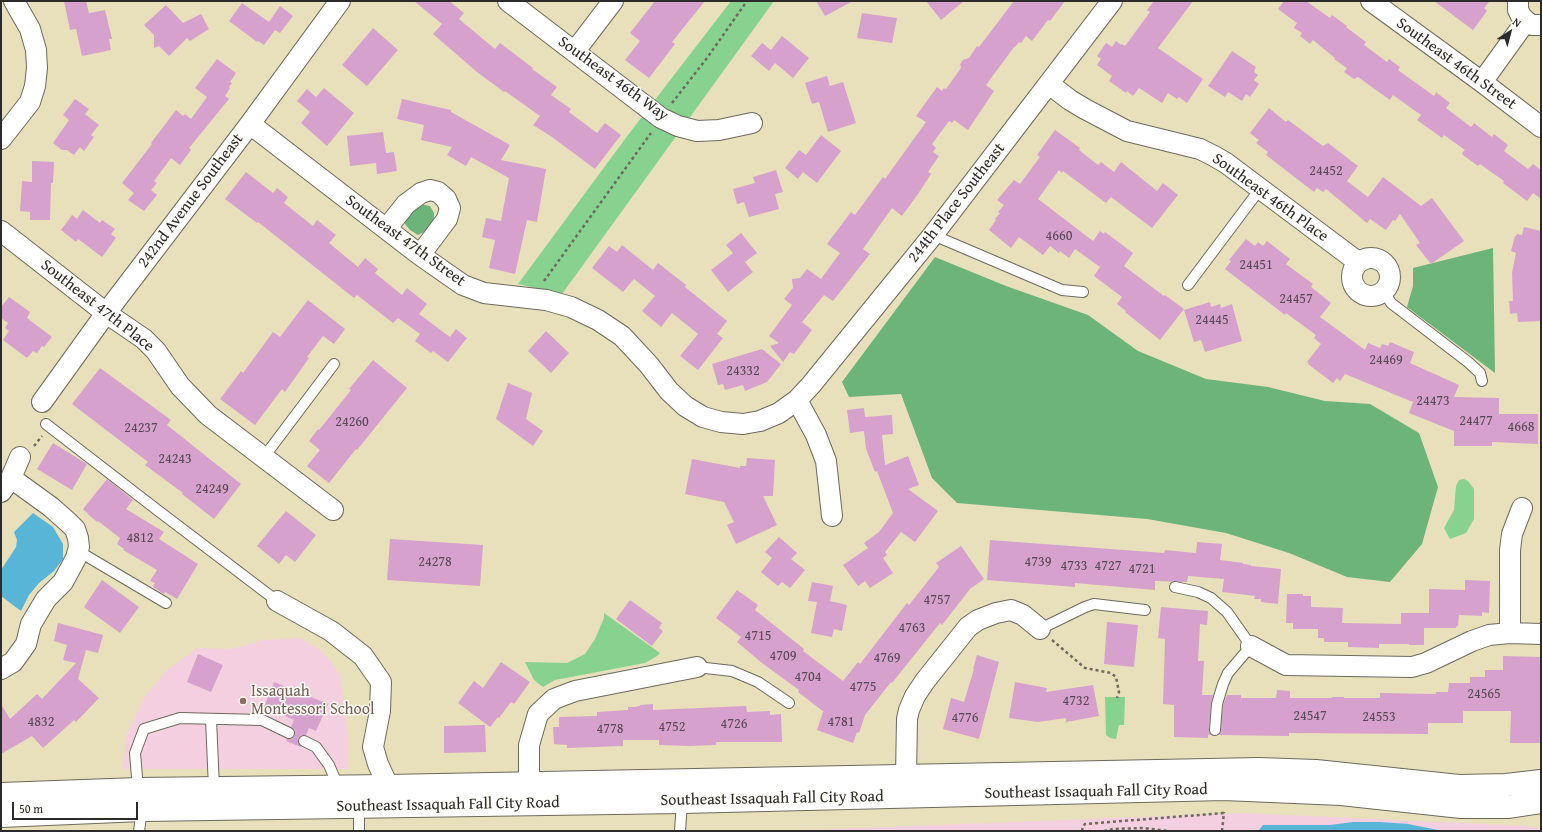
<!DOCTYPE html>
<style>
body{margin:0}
#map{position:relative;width:1542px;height:832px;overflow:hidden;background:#e8e0bb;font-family:"Gentium Book Plus",serif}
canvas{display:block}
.frame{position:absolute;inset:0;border:2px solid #2b2b2b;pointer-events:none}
.north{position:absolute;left:1490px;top:12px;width:40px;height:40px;-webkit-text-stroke:3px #fdfcf7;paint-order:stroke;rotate:36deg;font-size:11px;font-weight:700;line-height:16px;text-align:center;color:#2b2b2b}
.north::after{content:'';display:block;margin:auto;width:14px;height:18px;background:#2b2b2b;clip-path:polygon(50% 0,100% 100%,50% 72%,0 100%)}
.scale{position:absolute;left:12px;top:802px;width:126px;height:18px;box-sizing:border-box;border:2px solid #2b2b2b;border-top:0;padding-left:5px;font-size:12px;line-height:14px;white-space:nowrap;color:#2b2b2b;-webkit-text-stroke:3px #fdfcf7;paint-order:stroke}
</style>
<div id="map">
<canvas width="1542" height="832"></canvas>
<div class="frame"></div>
<div class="north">N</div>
<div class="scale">50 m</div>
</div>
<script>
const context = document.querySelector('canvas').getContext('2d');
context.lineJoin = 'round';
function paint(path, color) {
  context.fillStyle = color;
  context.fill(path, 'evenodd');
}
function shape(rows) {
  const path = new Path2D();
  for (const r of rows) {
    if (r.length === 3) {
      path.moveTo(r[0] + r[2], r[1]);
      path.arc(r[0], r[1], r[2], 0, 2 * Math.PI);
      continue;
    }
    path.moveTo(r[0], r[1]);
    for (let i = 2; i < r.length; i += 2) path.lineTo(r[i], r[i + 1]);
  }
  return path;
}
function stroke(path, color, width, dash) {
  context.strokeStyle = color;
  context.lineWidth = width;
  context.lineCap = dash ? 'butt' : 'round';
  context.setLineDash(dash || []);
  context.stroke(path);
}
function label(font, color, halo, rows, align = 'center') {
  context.font = font + ' "Gentium Book Plus",serif';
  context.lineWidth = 3;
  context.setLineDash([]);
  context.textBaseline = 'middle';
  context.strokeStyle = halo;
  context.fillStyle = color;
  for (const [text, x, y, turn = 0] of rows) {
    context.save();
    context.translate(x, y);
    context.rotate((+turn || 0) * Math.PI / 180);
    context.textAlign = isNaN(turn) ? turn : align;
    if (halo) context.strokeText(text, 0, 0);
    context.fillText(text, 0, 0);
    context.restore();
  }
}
paint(shape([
 [300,638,322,651,340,674,348,738,348,769,122,769,127,734,145,696,168,669,198,648,231,649,264,640],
 [1243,813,1526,826,1541,829,1541,831,783,831]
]), '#f3cfe0');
paint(shape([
 [731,1,774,1,562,294,518,284,628,135],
 [1464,479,1468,481,1474,489,1474,519,1466,533,1450,539,1444,528,1454,510,1456,486,1459,480],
 [604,613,660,653,657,656,645,663,555,680,543,687,534,680,525,662,567,663,585,654,595,639,604,618],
 [1105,697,1125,697,1124,725,1119,725,1116,739,1110,738,1106,735]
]), '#87d28f');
paint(shape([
 [420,204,430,206,434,213,434,223,430,229,418,235,410,230,405,224,404,218],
 [1493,248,1495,373,1407,307,1413,286,1413,268],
 [935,257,1006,286,1088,315,1138,351,1206,379,1268,387,1325,401,1370,404,1419,433,1438,487,1422,544,1390,582,1347,577,1289,553,1226,533,1164,522,1147,519,957,503,932,478,901,394,849,397,842,382]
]), '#6db47a');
paint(shape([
 [33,513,53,527,63,544,63,559,54,571,39,583,29,595,21,611,1,596,1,570,16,547,17,540,14,532],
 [1353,822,1380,822,1408,824,1443,831,1258,831,1263,825,1330,825]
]), '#59b5d7');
paint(shape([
 [64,1,86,1,89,13,105,10,112,39,109,39,111,50,82,56,76,29,70,30],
 [414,1,449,1,464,13,459,19,495,49,500,43,533,68,532,69,557,87,551,95,571,109,569,112,597,133,605,123,621,135,595,169,552,137,533,125,540,116,505,91,504,92,477,72,433,34,442,24],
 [655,1,705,1,672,42,675,44,649,78,625,60,640,41,630,33],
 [816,1,853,1,825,16],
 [926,1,964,1,941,20],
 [1014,1,1065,1,1050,21,1048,20,1032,41,1026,36,1021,43,1019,42,1014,48,1014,47,986,85,994,91,968,130,954,120,952,123,949,121,932,144,936,148,933,152,939,156,928,172,931,174,918,194,902,216,892,208,863,249,870,254,833,301,824,295,802,322,812,330,794,354,790,352,783,362,770,346,779,343,769,336,792,305,784,299,793,288,792,279,800,278,807,269,821,279,840,253,827,244,851,212,855,215,883,177,885,179,926,122,916,116,937,87,942,91,944,88,946,89,961,68,960,64,963,60,969,58,977,46,979,47],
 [1154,1,1193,1,1158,48,1203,79,1187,103,1179,97,1177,99,1168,93,1162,103,1139,88,1133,96,1127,91,1126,93,1109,81,1112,76,1097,65,1101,59,1097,56,1106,43,1112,47,1116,41,1121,45,1122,44,1125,46,1150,12,1147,10],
 [1284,1,1306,1,1330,18,1332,15,1347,26,1346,27,1366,42,1364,45,1387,62,1389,59,1400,67,1398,70,1434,96,1436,92,1450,103,1446,108,1471,127,1474,123,1492,137,1494,134,1508,145,1504,151,1528,169,1533,164,1541,170,1541,199,1533,193,1527,201,1503,183,1504,181,1480,164,1478,166,1463,155,1462,153,1465,150,1444,135,1442,138,1417,120,1421,115,1393,95,1390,100,1358,77,1354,79,1344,72,1347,68,1334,59,1335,58,1313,40,1310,44,1300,36,1302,33,1294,28,1297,23,1278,9],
 [1434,1,1490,1,1484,8,1487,11,1473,30],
 [242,3,269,22,280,6,293,16,280,33,275,30,264,45,258,41,257,42,229,21],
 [166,5,183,23,201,14,209,29,190,41,187,38,169,56,159,46,154,48,154,35,144,25],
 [862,13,897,18,892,43,857,38],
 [373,28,398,50,367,86,342,65],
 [782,36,809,58,793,78,775,63,769,71,751,56,762,43,771,50],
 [1232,51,1256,67,1254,72,1258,75,1254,80,1259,84,1250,97,1246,94,1242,101,1228,92,1225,97,1208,86],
 [217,59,236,73,230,82,232,83,229,87,230,88,225,96,229,99,189,148,191,150,180,165,171,158,154,181,157,183,151,190,157,195,144,211,128,200,134,193,122,183,152,144,151,143,176,110,183,116,185,114,191,119,207,97,195,88],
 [827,76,830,86,843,82,856,123,828,132,819,102,812,104,805,83],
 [324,88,354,113,327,146,301,123,310,112,297,101,307,89,316,97],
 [75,99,89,109,85,114,99,125,91,135,94,137,84,151,80,147,74,155,67,150,62,150,53,143,69,120,63,115],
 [402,99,451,110,451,112,510,145,501,160,546,169,537,222,527,220,515,274,489,268,495,240,482,237,486,218,501,221,509,178,471,157,466,166,447,155,452,147,421,140,424,125,397,119],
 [1269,108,1286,122,1288,120,1323,146,1328,143,1358,166,1347,181,1368,197,1383,177,1421,206,1432,198,1464,241,1431,264,1416,245,1420,243,1400,214,1395,221,1393,220,1386,230,1370,219,1367,223,1326,189,1323,192,1317,188,1314,192,1266,155,1268,152,1256,143,1259,140,1250,133],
 [1055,130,1080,148,1079,150,1098,165,1101,162,1114,172,1121,162,1157,191,1163,183,1178,195,1152,228,1111,197,1106,203,1063,171,1062,173,1059,170,1038,199,1093,241,1100,231,1104,234,1105,232,1133,253,1124,266,1164,296,1165,295,1184,309,1160,340,1125,312,1126,311,1117,304,1122,297,1094,276,1100,267,1075,249,1069,258,1060,251,1059,253,1050,246,1043,255,1019,237,1011,248,989,230,996,220,995,219,1000,213,998,212,1004,205,997,200,1014,180,1020,184,1040,157,1037,155],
 [383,132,386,153,394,152,397,171,377,174,376,163,350,166,347,136],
 [821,135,841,151,817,183,803,172,798,179,785,168,799,150,806,155],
 [32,161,54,162,53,183,51,183,50,220,30,220,30,212,20,211,22,181,32,182],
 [776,170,783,192,775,194,779,209,749,217,744,202,737,204,733,189,755,183,753,177],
 [246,172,273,193,277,188,288,197,284,203,313,226,317,220,336,235,329,243,358,267,365,258,378,269,375,273,402,295,407,288,427,304,419,314,450,337,456,329,467,338,448,362,433,351,431,353,415,341,420,334,398,318,393,323,357,295,354,298,258,222,257,223,225,199],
 [83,210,100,223,102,220,115,229,111,234,116,238,102,257,78,239,76,242,61,230,72,215,77,219],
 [1524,227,1541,231,1541,321,1518,322,1517,313,1510,314,1509,301,1513,301,1512,273,1516,253,1511,251,1515,236,1516,236,1517,234,1522,235],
 [741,233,757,253,745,262,753,272,728,292,711,270,733,253,726,245],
 [1246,239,1255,246,1258,242,1263,246,1267,241,1290,259,1286,264,1313,284,1311,287,1331,303,1320,317,1365,350,1368,343,1380,348,1382,344,1388,346,1390,342,1414,352,1410,363,1459,385,1454,397,1499,398,1499,414,1538,414,1538,444,1492,442,1492,446,1454,446,1454,431,1409,413,1413,402,1345,374,1340,381,1337,378,1333,383,1308,364,1309,363,1307,362,1321,344,1314,338,1316,335,1286,313,1285,315,1225,269,1231,261,1229,260],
 [622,245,653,270,658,263,686,285,685,287,727,321,717,334,723,338,698,370,680,356,698,334,672,313,661,327,642,311,655,296,634,279,623,292,592,268,609,246,617,252],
 [9,297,30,312,27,318,52,337,44,347,42,346,37,353,33,351,27,358,3,340,9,331,5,328,8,323,1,318,1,307],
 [308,300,345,329,334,344,323,336,307,357,309,358,285,392,282,389,255,425,220,399,241,371,243,373,273,332,280,337],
 [1210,302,1211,307,1220,304,1221,308,1232,304,1242,341,1205,352,1201,340,1194,342,1184,310],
 [546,331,569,353,551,373,528,351],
 [762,349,781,364,767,382,745,391,743,385,725,390,723,384,718,385,712,364],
 [373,360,407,388,357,450,356,449,329,483,307,466,320,450,309,441,318,429,319,430,351,390,349,389],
 [100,368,171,420,167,425,241,484,214,519,182,494,183,493,145,465,148,462,72,404],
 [508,383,532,393,526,419,543,431,533,446,496,419],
 [864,408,865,417,892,415,893,434,882,435,885,465,908,456,919,485,908,489,938,511,915,542,901,532,885,552,887,555,883,558,893,573,870,588,865,581,858,586,843,565,868,548,864,543,879,532,893,513,877,471,875,472,866,449,864,431,850,433,847,410],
 [53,443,87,464,72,490,37,469],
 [747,458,775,460,773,496,763,496,777,525,736,544,727,525,734,522,724,502,685,494,692,459,740,468,740,466,746,466],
 [107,479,133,500,126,509,164,532,159,539,198,564,177,599,165,592,164,594,153,587,155,583,150,581,157,570,123,550,124,549,117,544,120,538,98,521,97,522,90,516,83,509],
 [286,511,316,535,295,562,286,555,279,564,257,546],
 [779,537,797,553,791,559,805,570,790,588,782,582,778,586,761,572,772,558,765,552],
 [390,539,483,545,480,586,387,580],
 [990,540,1164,553,1165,550,1196,553,1197,542,1222,544,1220,560,1243,563,1243,564,1251,565,1251,566,1281,569,1278,604,1261,602,1261,599,1254,599,1255,596,1222,592,1224,579,1188,576,1187,582,1155,581,1155,590,1075,583,1075,587,987,580],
 [961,546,984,579,970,589,942,625,940,623,892,683,891,682,865,715,859,733,857,732,853,743,817,730,823,712,824,712,798,692,799,690,762,663,737,642,741,637,716,618,737,590,758,605,755,610,804,649,803,651,843,681,858,662,860,664,907,603,909,605,939,567,936,563],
 [102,580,139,607,120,633,84,607],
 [1465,580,1490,581,1489,613,1482,612,1482,616,1459,615,1458,626,1457,626,1456,628,1424,628,1424,645,1409,645,1409,644,1379,644,1379,648,1348,647,1348,642,1324,642,1324,638,1318,638,1318,629,1293,629,1293,623,1286,623,1287,594,1303,594,1303,596,1311,596,1311,607,1343,608,1342,623,1401,624,1401,613,1429,613,1429,589,1465,590],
 [812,582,833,586,830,601,847,605,842,631,834,629,832,637,811,633,817,602,808,601],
 [630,600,662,623,659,628,663,631,652,646,616,619],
 [1161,607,1208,611,1207,625,1200,624,1198,661,1204,661,1202,695,1213,695,1211,703,1209,730,1211,735,1208,735,1208,738,1174,737,1174,705,1163,704,1165,639,1158,638],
 [1107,622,1138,625,1134,667,1104,664],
 [58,623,103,635,98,653,86,650,78,679,99,698,76,722,74,720,43,748,32,736,1,754,1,704,10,719,37,694,42,699,76,663,63,660,67,645,54,641],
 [198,654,223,665,211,692,187,682],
 [977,655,999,662,979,739,943,729,951,698,964,702,974,669,973,669],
 [1503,656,1541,657,1541,743,1510,743,1511,711,1463,711,1463,723,1428,723,1428,734,1289,733,1289,736,1219,735,1221,730,1223,705,1227,695,1241,695,1241,698,1276,698,1277,690,1290,691,1290,698,1332,698,1332,697,1344,697,1344,698,1380,698,1380,693,1436,694,1436,692,1448,692,1449,683,1470,683,1470,677,1485,677,1485,670,1503,670],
 [501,662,530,682,514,704,511,702,499,718,498,717,490,727,458,703,474,681,483,688],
 [274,682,328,704,316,731,309,728,306,735,301,735,298,738,298,742,301,747,286,741,287,739,292,739,295,735,295,730,291,727,294,720,264,707],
 [1015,682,1047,688,1046,692,1093,685,1099,716,1066,722,1066,718,1038,722,1009,718],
 [653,704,653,710,746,706,747,712,770,711,770,715,781,714,782,742,716,742,716,745,690,746,659,745,659,740,623,740,623,746,567,748,567,745,554,744,553,727,559,727,559,717,597,716,597,712,628,710,628,707,635,707,640,706,640,705],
 [485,725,486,752,444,753,444,726]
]), '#d6a1cd');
const service = shape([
 [933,235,1062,290,1083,292],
 [1188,285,1260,189],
 [1384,291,1391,303,1468,362,1480,373,1482,381],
 [46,424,156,509,277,601],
 [264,457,334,364],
 [78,551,166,603],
 [1175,587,1198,592,1211,598,1227,612,1251,646,1228,673,1223,684,1217,704,1215,730],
 [1040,629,1085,607,1094,604,1145,610],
 [697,667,732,671,758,682,789,703],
 [211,719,214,788],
 [304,741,316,747,329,765,338,786],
 [138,789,135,753,144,729,180,718,262,720,289,733],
 [139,831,142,810],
 [359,831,359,806],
 [680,831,682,802]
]);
const minor = shape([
 [508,1,661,118,678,126,697,131,719,130,752,123],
 [1371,1,1482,82,1541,127],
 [1518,1,1518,10,1521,16,1526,21,1532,25,1541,25],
 [575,51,613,1],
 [1482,82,1526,21],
 [1049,84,1070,100,1085,109,1127,131,1200,149,1214,156,1226,163,1358,262],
 [250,124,420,255,463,285,484,293,546,300,571,307,598,320,622,336,649,365,669,391,685,406,703,417,721,422,743,424,760,421,779,413,797,400,811,385,933,235,1112,1],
 [1,139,30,102,35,86,37,68,36,50,30,29,14,1],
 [387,228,406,204,421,193,430,190,438,192,446,199,450,208,447,219,420,255],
 [1,231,106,313,144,339,156,351,180,386,208,415,333,510],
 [1371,277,19],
 [797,400,816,435,826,461,832,516],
 [42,402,106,313,250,124,340,1],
 [1,492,11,478,20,457],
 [277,601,331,631,363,656,381,682,380,711,373,747,378,764,388,786],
 [1510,633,1510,550,1512,534,1522,508],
 [1251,646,1286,665,1412,667,1426,663,1472,641,1489,635,1510,633,1541,634],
 [1,669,13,662,26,644,31,624,46,599,63,582,76,558,79,547,78,538,75,529,69,523,51,507,11,478],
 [906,776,907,719,909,710,915,696,925,681,968,627,978,620,996,613,1011,610,1023,615,1040,629],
 [529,783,529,745,538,714,554,699,575,691,697,667]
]);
const tertiary = shape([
 [1,794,138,789,388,786,1259,769,1316,771,1459,786,1506,785,1541,781],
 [1,816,142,810,682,802,1224,789,1341,794,1461,807,1509,807,1541,802]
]);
stroke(service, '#6d6a5d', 12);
stroke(minor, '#6d6a5d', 22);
stroke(tertiary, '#6d6a5d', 24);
stroke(shape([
 [672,103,707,58,747,1],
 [544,281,651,133],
 [34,446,42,436],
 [1052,640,1085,668,1111,673,1116,677,1119,692,1117,698],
 [1082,831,1083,826,1085,824,1224,813],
 [1104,831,1113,829,1143,828,1169,831],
 [1222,831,1224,812]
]), '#6d6a5d', 2.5, [3, 3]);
stroke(service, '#fff', 10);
stroke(minor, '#fff', 20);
stroke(tertiary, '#fff', 22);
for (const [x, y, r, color] of [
 [243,701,4,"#8d6e63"]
]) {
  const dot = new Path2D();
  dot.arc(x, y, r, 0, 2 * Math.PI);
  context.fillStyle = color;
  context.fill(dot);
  stroke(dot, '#fdfcf7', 1.5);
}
label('14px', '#564854', null, [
 ["24452",1326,171],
 ["4660",1059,236],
 ["24451",1256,265],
 ["24457",1296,299],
 ["24445",1212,320],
 ["24469",1386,360],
 ["24332",743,371],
 ["24473",1433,401],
 ["24477",1476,421],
 ["24260",352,422],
 ["4668",1521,427],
 ["24237",141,428],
 ["24243",175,459],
 ["24249",212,489],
 ["4812",140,538],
 ["24278",435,562],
 ["4739",1038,562],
 ["4733",1074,566],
 ["4727",1108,566],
 ["4721",1142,569],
 ["4757",937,600],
 ["4763",912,628],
 ["4715",758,636],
 ["4709",783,656],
 ["4769",887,658],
 ["4704",808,677],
 ["4775",863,687],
 ["24565",1484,694],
 ["4732",1076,701],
 ["24547",1310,716],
 ["24553",1379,717],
 ["4776",965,718],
 ["4832",41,722],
 ["4781",841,722],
 ["4726",734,724],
 ["4752",672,727],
 ["4778",610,729]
]);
label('16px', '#2b2b2b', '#fdfcf7', [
 ["Southeast 46th Street",1456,64,36],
 ["Southeast 46th Way",613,79,36],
 ["Southeast 46th Place",1270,198,36],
 ["242nd Avenue Southeast",191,201,-53],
 ["244th Place Southeast",957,203,-52],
 ["Southeast 47th Street",405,241,36],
 ["Southeast 47th Place",97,306,38],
 ["Southeast Issaquah Fall City Road",1096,792,-1],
 ["Southeast Issaquah Fall City Road",772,799,-1],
 ["Southeast Issaquah Fall City Road",448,805,-1]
]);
label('16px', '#785e54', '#fdfcf7', [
 ["Issaquah",251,692],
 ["Montessori School",251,710]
], 'left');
</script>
